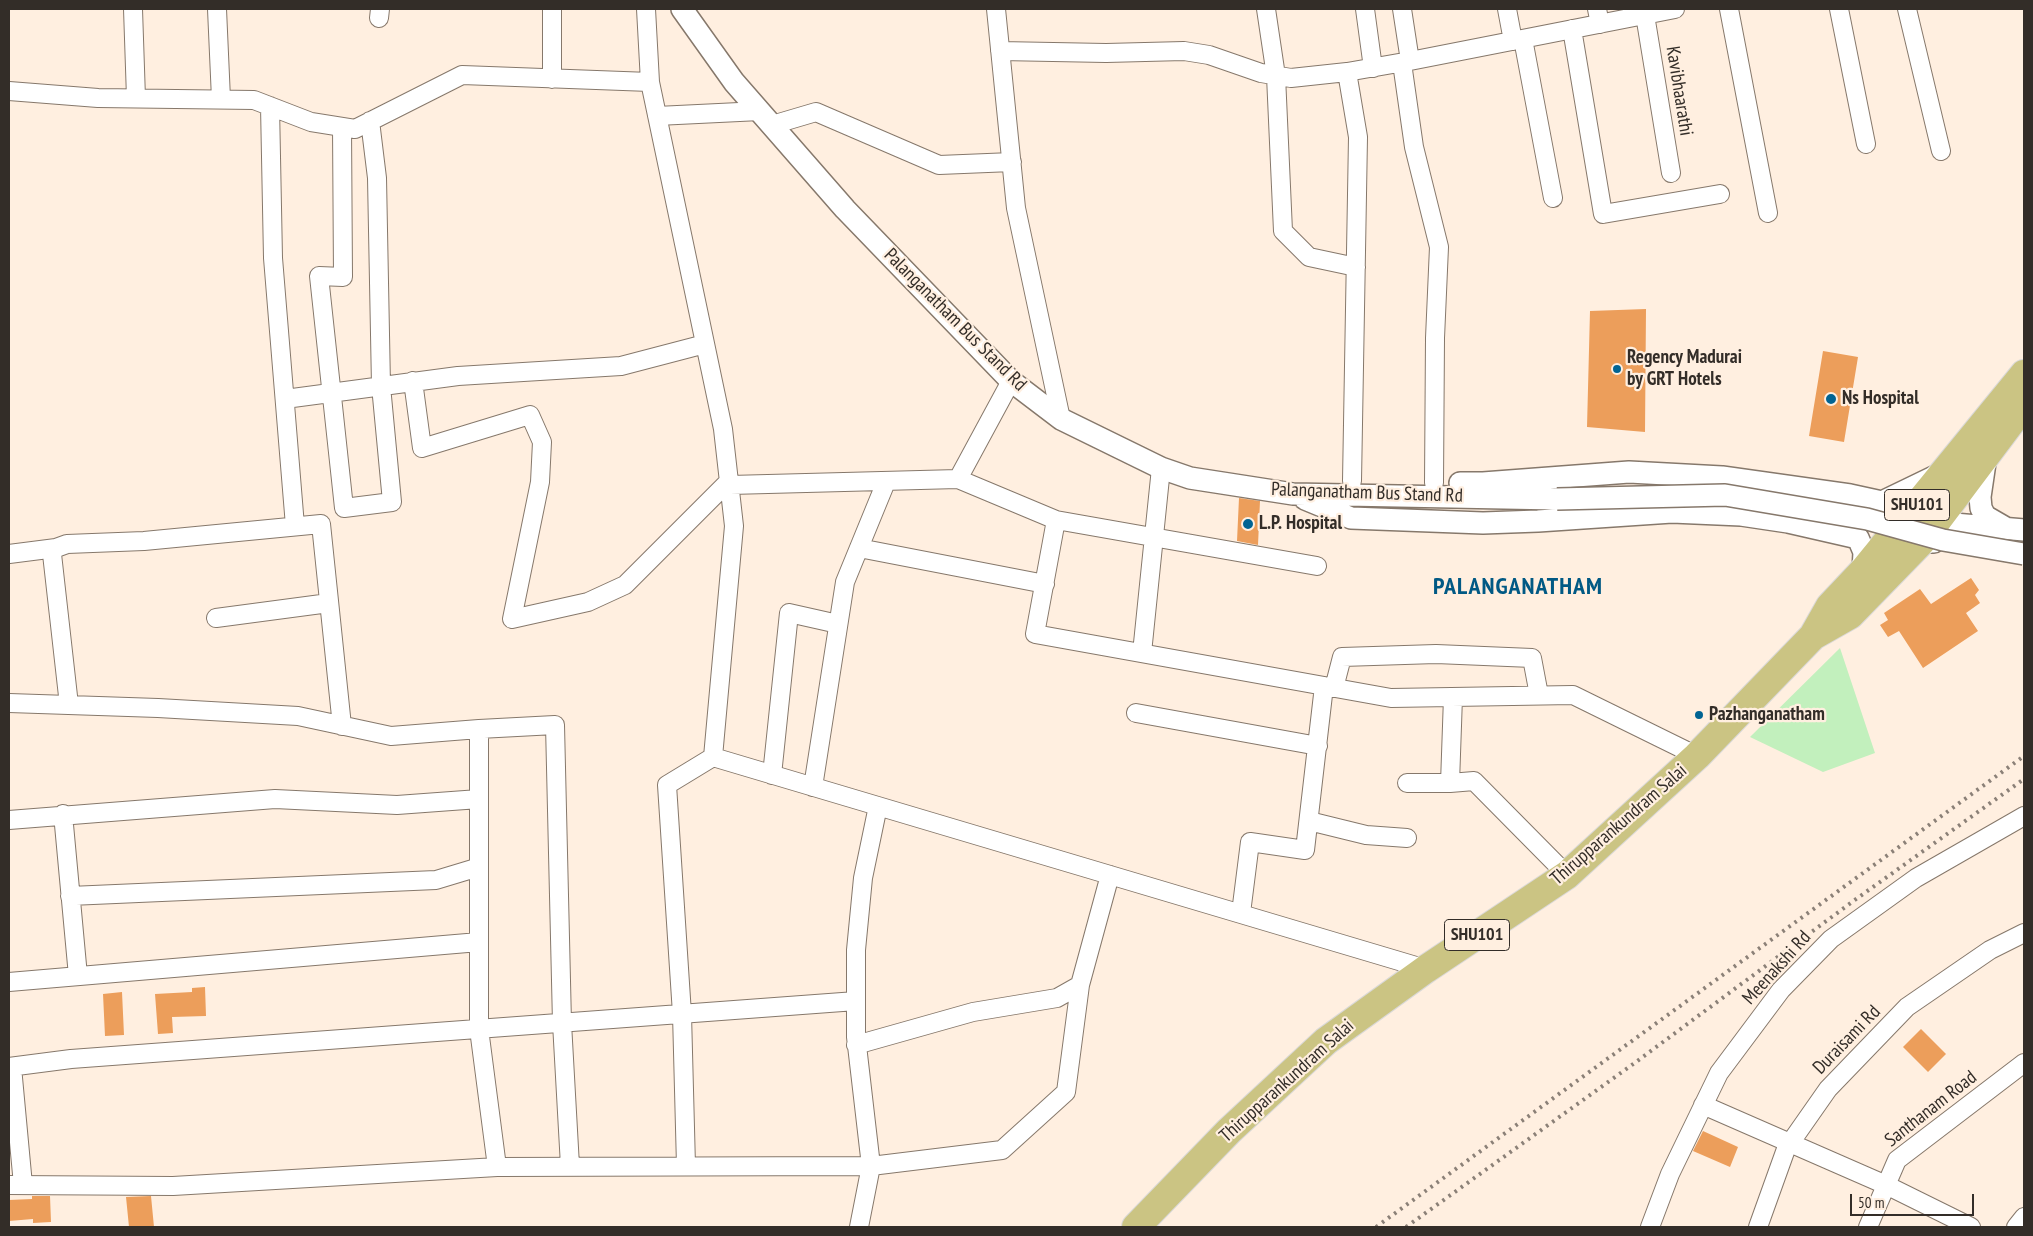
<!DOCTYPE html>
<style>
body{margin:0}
#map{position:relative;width:2033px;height:1236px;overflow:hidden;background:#ffefe0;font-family:"PT Sans Narrow",sans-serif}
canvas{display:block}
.frame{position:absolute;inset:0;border:10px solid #332d28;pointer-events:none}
.scale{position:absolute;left:1850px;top:1194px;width:124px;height:22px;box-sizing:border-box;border:2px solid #332d28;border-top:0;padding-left:6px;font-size:15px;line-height:18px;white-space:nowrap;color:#332d28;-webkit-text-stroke:4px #ffefe0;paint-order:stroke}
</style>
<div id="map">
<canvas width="2033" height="1236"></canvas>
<div class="frame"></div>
<div class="scale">50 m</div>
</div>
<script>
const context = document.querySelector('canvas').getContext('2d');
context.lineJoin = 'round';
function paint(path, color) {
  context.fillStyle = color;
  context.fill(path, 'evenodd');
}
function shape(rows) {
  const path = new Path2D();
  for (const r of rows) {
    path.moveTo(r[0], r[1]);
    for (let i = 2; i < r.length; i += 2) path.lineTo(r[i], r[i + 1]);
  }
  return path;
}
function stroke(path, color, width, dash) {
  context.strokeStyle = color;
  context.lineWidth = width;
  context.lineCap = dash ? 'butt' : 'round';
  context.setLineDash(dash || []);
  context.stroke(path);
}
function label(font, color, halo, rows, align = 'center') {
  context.font = font + ' "PT Sans Narrow",sans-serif';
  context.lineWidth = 4.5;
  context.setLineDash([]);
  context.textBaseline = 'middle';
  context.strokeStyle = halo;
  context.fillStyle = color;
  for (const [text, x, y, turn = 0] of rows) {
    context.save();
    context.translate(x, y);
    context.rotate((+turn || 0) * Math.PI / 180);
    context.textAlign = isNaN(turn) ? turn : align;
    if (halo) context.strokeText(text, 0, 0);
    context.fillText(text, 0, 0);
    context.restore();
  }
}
paint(shape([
 [1840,648,1875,753,1823,772,1750,737]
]), '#c2f0bd');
paint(shape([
 [1646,309,1645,432,1587,427,1590,311],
 [1823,351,1858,357,1844,442,1809,436],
 [1239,498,1260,501,1258,545,1237,541],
 [1971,578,1979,590,1975,595,1980,603,1966,613,1978,631,1923,668,1899,631,1888,637,1880,625,1888,620,1884,613,1920,589,1931,604],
 [205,987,206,1016,172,1017,173,1033,158,1034,155,994,192,992,192,988],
 [122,992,124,1035,105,1036,103,994],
 [1921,1029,1946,1054,1928,1072,1903,1047],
 [1703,1131,1738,1147,1730,1167,1693,1151],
 [32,1196,50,1196,51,1222,33,1223,33,1219,9,1221,9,1200,32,1199],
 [151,1196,154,1227,129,1227,126,1197]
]), '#ec9e5b');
const minor = shape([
 [133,9,136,98],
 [217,9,221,99],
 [552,9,552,79],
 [646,9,650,82,723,429,734,526,713,757,1426,969],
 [996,9,1016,208,1061,419],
 [1266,9,1276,76,1283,231,1309,257,1356,267],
 [1365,9,1373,68],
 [1402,9,1410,61,1675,9],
 [1507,9,1513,41],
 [1597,9,1600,24],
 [1729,9,1768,213],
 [1839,9,1866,144],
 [1907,9,1941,151],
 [1645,15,1671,173],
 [379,18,380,9],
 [1572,29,1603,214,1720,194],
 [1523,39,1553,198],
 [1000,51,1106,53,1184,51,1209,55,1261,73,1291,78,1347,72],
 [1402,63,1414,147,1439,247,1435,338,1434,483],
 [9,91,98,98,254,100,311,122,355,129,462,75,650,82],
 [270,106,273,258,295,526],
 [657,116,760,111],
 [772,125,816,112,939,165,1012,162],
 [342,127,343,277,319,276,344,508,392,502,381,386,377,178,370,121],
 [413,381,422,448,530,415,542,442,540,482,512,619,588,602,625,585,729,481],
 [285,399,458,376,621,366,705,344],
 [958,479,1056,520,1035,634,1391,698,1573,695,1697,756],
 [1352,481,1358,137,1347,72,1410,61],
 [730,485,958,479,1011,381],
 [1056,520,1317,566],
 [859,548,1045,584],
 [9,554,56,548],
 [216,618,329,603],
 [1142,653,1161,468],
 [1334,688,1342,657,1436,654,1532,658,1539,695],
 [9,703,158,708,298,716,391,736,479,729,479,1029,497,1167],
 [69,705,52,554,56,548,67,544,144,541,321,524,342,726],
 [1136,713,1318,746],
 [479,729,555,725,562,1023,570,1166],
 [772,775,789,613,838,624],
 [1407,783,1450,783,1453,697],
 [1450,783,1474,781,1567,875],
 [813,787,845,582,886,482],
 [63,814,78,976],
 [9,820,275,799,397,805,479,799],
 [1309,821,1366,835,1407,838],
 [70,896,436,880,479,867],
 [1241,913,1250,842,1305,850,1324,686],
 [9,982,479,942],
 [856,1045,973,1012,1057,998,1080,985,1110,875],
 [9,1067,71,1059,856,1001],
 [12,1067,23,1185],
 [1703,1105,1886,1185,1971,1227],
 [686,1166,682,1014,667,785,713,757],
 [9,1185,173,1186,497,1167,871,1166,1002,1150,1066,1092,1080,985],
 [859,1227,871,1166,856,1037,856,950,863,878,878,806],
 [1650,1227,1670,1174,1719,1073,1781,990,1831,939,1916,878,2024,816],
 [1758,1227,1786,1149,1828,1089,1907,1007,1990,950,2024,933],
 [1868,1227,1897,1160,2024,1063],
 [2016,1227,2024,1217]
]);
const tertiary = shape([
 [682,9,734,82,845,209,1011,381,1061,419,1161,468,1190,478,1293,494,1557,499],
 [1986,456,1980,497,1981,508,1985,516,2004,527],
 [1460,483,1483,483,1629,472,1722,477,1850,495,1882,502,1942,473],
 [1305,499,1351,518,1483,523,1538,521,1672,512,1741,515,1788,522,1858,538,1864,552,1863,571],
 [1923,542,1934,542,1954,524,2024,530]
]);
const primary = shape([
 [1813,636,1850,615,1921,542,2024,405],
 [1136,1227,1229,1131,1326,1041,1426,969,1567,875,1697,756,1813,636,1830,606,1863,571,2024,374]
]);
stroke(minor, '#86786b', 20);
stroke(tertiary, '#86786b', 24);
stroke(primary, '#dad9d8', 30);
stroke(minor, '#fff', 18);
stroke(tertiary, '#fff', 21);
stroke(primary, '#cbc483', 28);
stroke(shape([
 [1376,1227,2024,756],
 [1406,1227,1636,1062,1852,902,2024,779]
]), '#8b8077', 4, [2.5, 5]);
const tertiaryBridge = shape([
 [1557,499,1725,495,1867,519,1943,540,2024,554]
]);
stroke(tertiaryBridge, '#86786b', 24, []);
stroke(tertiaryBridge, '#fff', 21);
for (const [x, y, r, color] of [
 [1617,369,5,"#016493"],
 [1831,399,6,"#016493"],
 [1248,524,6,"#016493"],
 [1699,715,5,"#016493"]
]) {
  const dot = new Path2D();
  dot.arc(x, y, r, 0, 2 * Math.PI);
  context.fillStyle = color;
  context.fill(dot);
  stroke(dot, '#ffefe0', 2);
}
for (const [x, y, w] of [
 [1917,505,65],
 [1477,935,65]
]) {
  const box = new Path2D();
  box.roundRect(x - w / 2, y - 15.5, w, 31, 4);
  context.fillStyle = '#ffefe0';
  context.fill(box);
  stroke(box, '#332d28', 1);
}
label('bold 18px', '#332d28', null, [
 ["SHU101",1917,505],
 ["SHU101",1477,935]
]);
label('19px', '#332d28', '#ffefe0', [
 ["Kavibhaarathi",1679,91,81],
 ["Palanganatham Bus Stand Rd",955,320,45],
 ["Palanganatham Bus Stand Rd",1367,493,2],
 ["Thirupparankundram Salai",1619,825,-41],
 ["Meenakshi Rd",1777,968,-48],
 ["Duraisami Rd",1847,1040,-46],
 ["Thirupparankundram Salai",1287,1081,-42],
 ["Santhanam Road",1931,1109,-38]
]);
label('bold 19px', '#332d28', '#ffefe0', [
 ["Regency Madurai",1627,358],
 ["by GRT Hotels",1627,380],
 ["Ns Hospital",1842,399],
 ["L.P. Hospital",1259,524],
 ["Pazhanganatham",1709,715]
], 'left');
context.letterSpacing = '1px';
label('bold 24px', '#015984', '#ffefe0', [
 ["PALANGANATHAM",1518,587]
]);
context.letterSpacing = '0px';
</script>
